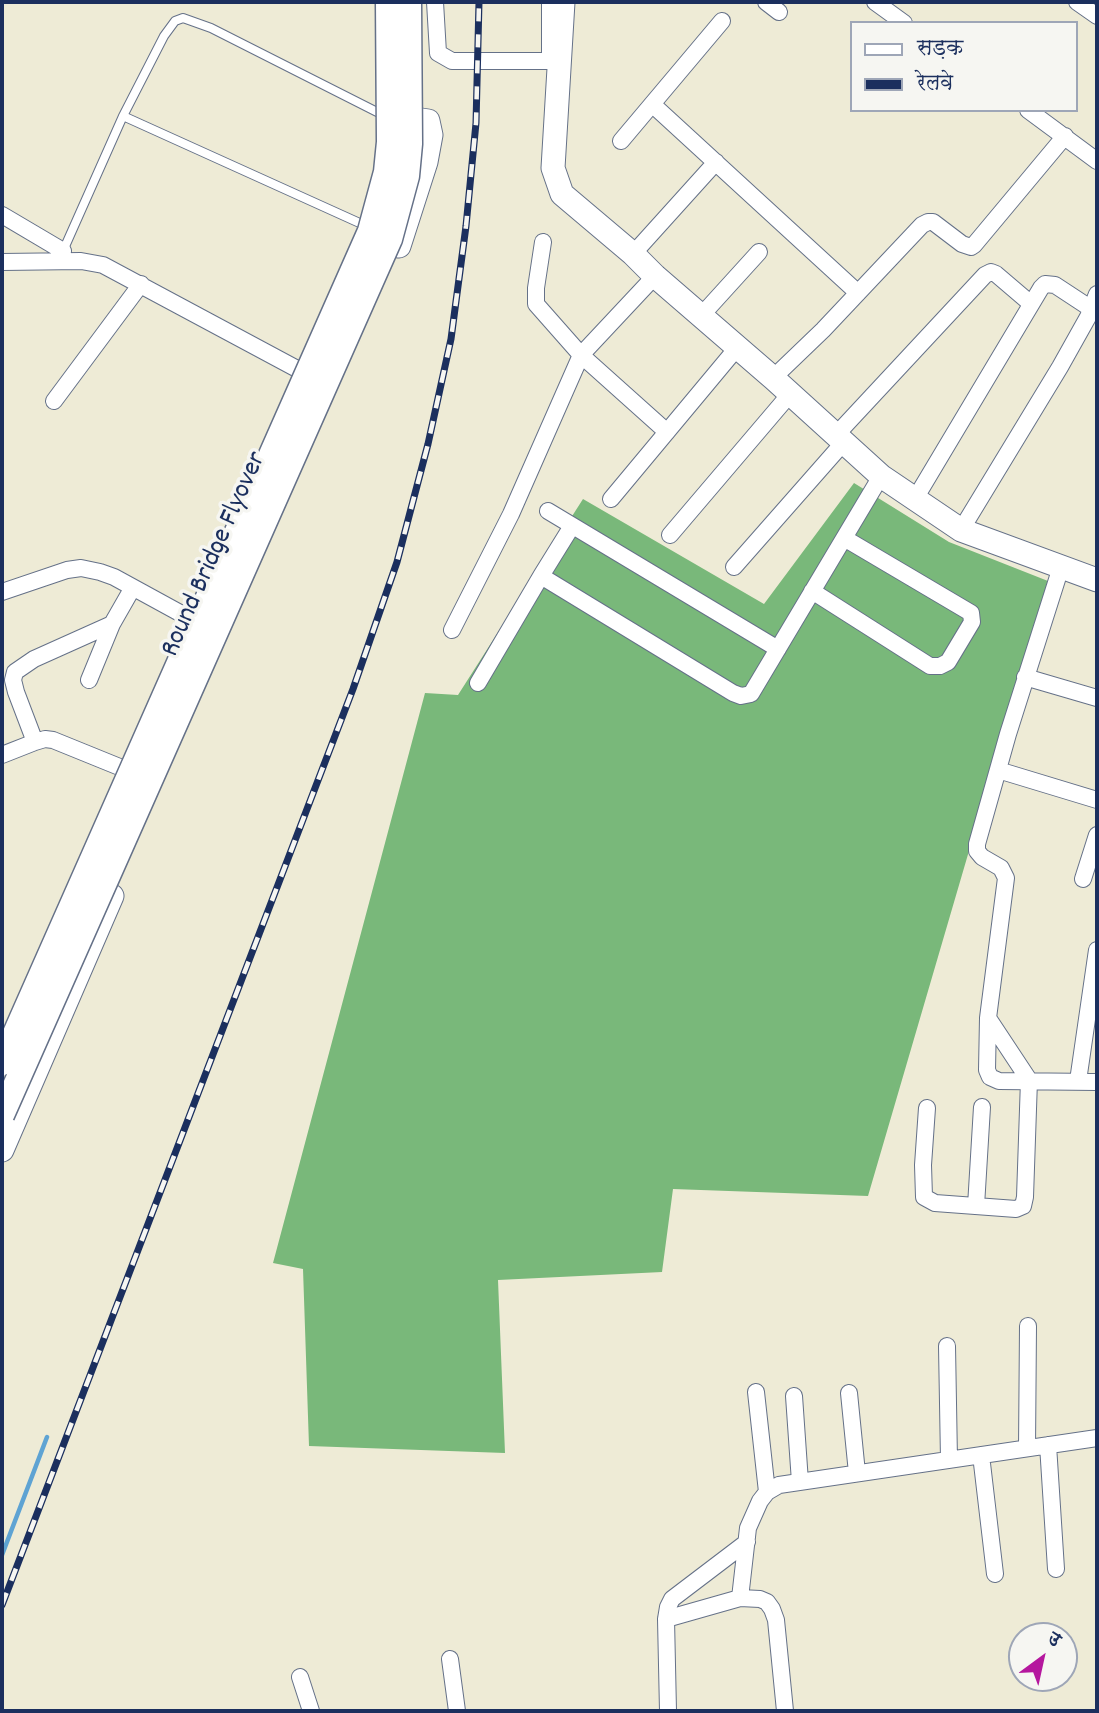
<!DOCTYPE html>
<meta charset="utf-8">
<style>
body{margin:0}
#map{position:relative;width:1099px;height:1713px;overflow:hidden;background:#eeebd6;font-family:Dekko,"Playpen Sans Deva",sans-serif}
canvas{display:block}
.frame{position:absolute;inset:0;border:4px solid #1b2f5e;pointer-events:none}
.legend{position:absolute;left:850px;top:21px;width:228px;height:91px;box-sizing:border-box;background:#f6f6f2;border:2px solid #9ea6b7;margin:0;padding:9px 12px;list-style:none;font-size:21px;color:#1b2f5e}
.legend li{display:flex;align-items:center;gap:14px;height:35px}
.legend b{width:35px;border:2px solid #9ea6b7}
.north{position:absolute;left:1008px;top:1622px;width:70px;height:70px;box-sizing:border-box;background:#f6f6f2;border:2px solid #9ea6b7;border-radius:50%;rotate:33deg;font-size:19px;font-weight:700;line-height:28px;text-align:center;color:#1b2f5e}
.north::after{content:'';display:block;margin:auto;width:24px;height:32px;background:#b5179e;clip-path:polygon(50% 0,100% 100%,50% 72%,0 100%)}
</style>
<div id="map">
<canvas width="1099" height="1713"></canvas>
<div class="frame"></div>
<ul class="legend">
<li><b style="height:9px;background:#fff"></b>सड़क</li>
<li><b style="height:9px;background:#1b2f5e"></b>रेलवे</li>
</ul>
<div class="north">उ</div>
</div>
<script>
const context = document.querySelector('canvas').getContext('2d');
context.lineJoin = 'round';
function paint(path, color) {
  context.fillStyle = color;
  context.fill(path, 'evenodd');
}
function shape(rows) {
  const path = new Path2D();
  for (const r of rows) {
    path.moveTo(r[0], r[1]);
    for (let i = 2; i < r.length; i += 2) path.lineTo(r[i], r[i + 1]);
  }
  return path;
}
function stroke(path, color, width, dash) {
  context.strokeStyle = color;
  context.lineWidth = width;
  context.lineCap = dash ? 'butt' : 'round';
  context.setLineDash(dash || []);
  context.stroke(path);
}
function label(font, color, halo, rows, align = 'center') {
  context.font = font + ' Dekko,sans-serif';
  context.lineWidth = 7;
  context.setLineDash([]);
  context.textBaseline = 'middle';
  context.strokeStyle = halo;
  context.fillStyle = color;
  for (const [text, x, y, turn = 0] of rows) {
    context.save();
    context.translate(x, y);
    context.rotate((+turn || 0) * Math.PI / 180);
    context.textAlign = isNaN(turn) ? turn : align;
    if (halo) context.strokeText(text, 0, 0);
    context.fillText(text, 0, 0);
    context.restore();
  }
}
paint(shape([
 [854,483,949,542,1048,581,868,1196,673,1189,662,1272,498,1280,505,1453,309,1446,303,1269,273,1263,425,693,458,695,583,499,764,604]
]), '#79b87a');
stroke(shape([
 [2,1555,47,1437]
]), '#5ea3d3', 4.5);
const lane = shape([
 [123,116,364,225],
 [63,251,123,116,164,36,175,21,183,18,211,28,383,115]
]);
const street = shape([
 [435,2,438,53,452,61,550,61,550,2],
 [766,2,779,12],
 [875,2,904,23],
 [1077,2,1097,16],
 [652,104,858,293],
 [1028,110,1097,161],
 [621,141,722,21],
 [2,215,63,251,59,261],
 [543,242,536,288,536,304,581,355,667,432],
 [633,254,716,162],
 [2,262,81,261,103,265,299,370],
 [700,317,759,252],
 [773,378,823,330,922,225,928,222,933,222,962,244,971,247,974,245,1065,136],
 [54,401,141,284],
 [836,435,985,275,991,272,996,274,1030,303],
 [611,499,736,349],
 [915,499,1041,288,1045,284,1055,285,1090,308],
 [548,511,778,649],
 [961,530,1060,367,1088,317,1097,294],
 [670,535,790,394],
 [734,567,844,442],
 [1061,567,1008,734,977,844,977,851,982,857,1001,868,1006,878,988,1018,987,1070,990,1077,999,1081,1097,1082],
 [541,576,572,526],
 [812,591,930,666,940,666,948,662,972,622,971,613,844,538],
 [2,592,67,570,81,568,100,572,114,577,189,618],
 [452,630,511,514,581,355,655,276],
 [1025,677,1097,698],
 [89,680,112,624],
 [478,683,541,576,733,693,741,696,751,694,881,476],
 [35,742,45,739,53,740,122,768],
 [2,755,35,742,16,692,13,680,15,672,34,659,112,624,132,589],
 [998,770,1097,800],
 [1083,879,1097,835],
 [1078,1081,1097,950],
 [927,1108,923,1165,924,1197,935,1203,1016,1209,1023,1206,1025,1197,1029,1080,988,1018],
 [976,1206,982,1107],
 [947,1346,949,1460],
 [756,1392,767,1492],
 [849,1393,857,1473],
 [794,1396,800,1482],
 [1048,1445,1056,1569],
 [1027,1448,1028,1326],
 [981,1455,995,1574],
 [740,1598,748,1528,760,1501,767,1492,779,1485,1097,1438],
 [666,1619,668,1607,672,1599,747,1542],
 [450,1659,457,1711],
 [300,1677,311,1711],
 [668,1711,666,1619,740,1598,760,1599,767,1602,772,1609,776,1620,785,1711]
]);
const secondary = shape([
 [563,2,553,168,562,194,633,254,655,276,773,378,881,476,961,530,1097,580],
 [394,116,428,121,431,135,426,162,399,246],
 [2,1150,112,896]
]);
stroke(lane, '#657188', 10);
stroke(street, '#657188', 18);
stroke(secondary, '#657188', 25);
stroke(lane, '#fff', 8);
stroke(street, '#fff', 16);
stroke(secondary, '#fff', 23);
const rail = shape([
 [2,1605,353,689,397,562,428,444,451,339,466,226,476,123,479,2]
]);
stroke(rail, '#1b2f5e', 7);
stroke(rail, '#f6f6f2', 4.5, [13]);
const primaryBridge = shape([
 [2,1063,370,231,386,172,389,142,388,2],
 [2,1115,390,239,407,176,410,144,409,2]
]);
stroke(primaryBridge, '#657188', 27, []);
stroke(primaryBridge, '#fff', 24);
label('28px', '#1b2f5e', '#f6f6f2', [
 ["Round Bridge Flyover",216,555,-66]
]);
</script>
